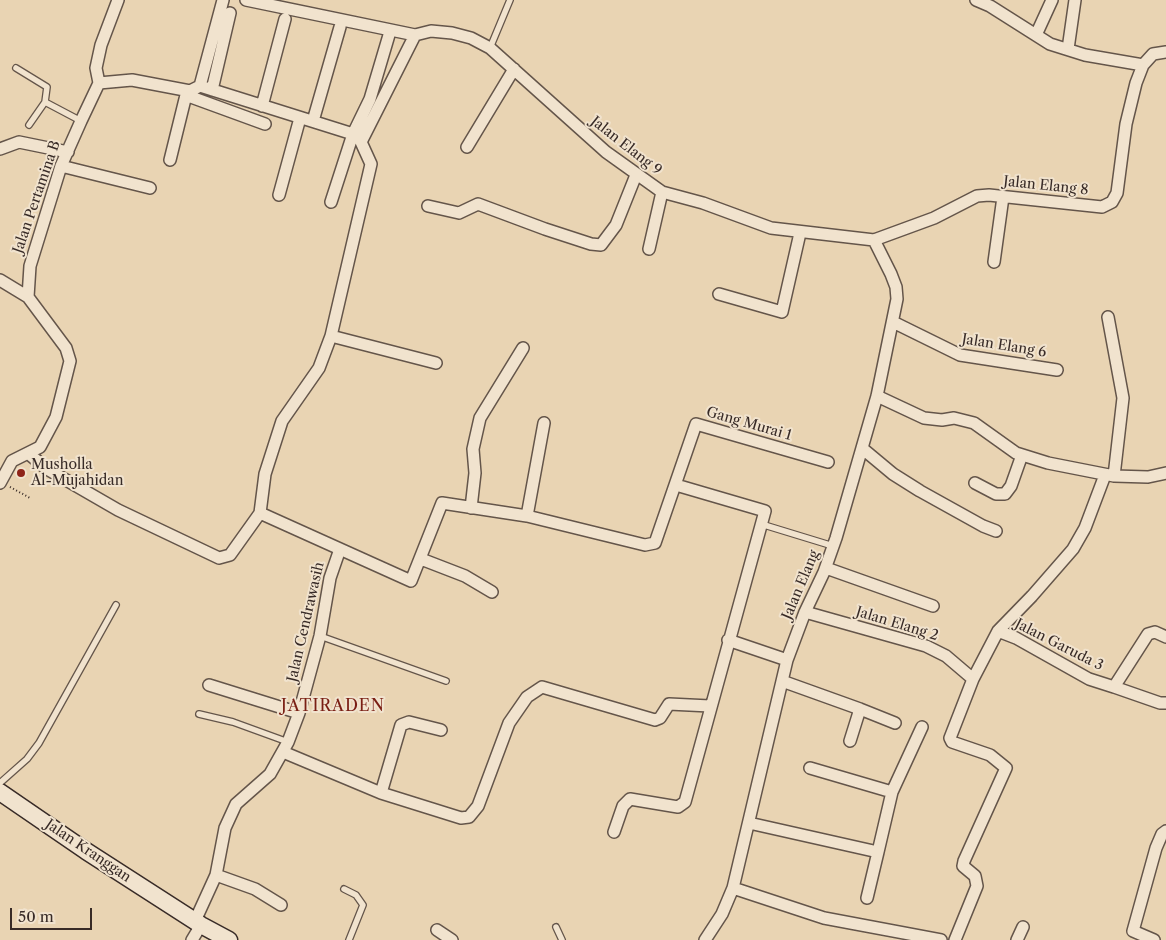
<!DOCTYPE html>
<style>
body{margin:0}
#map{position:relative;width:1166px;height:940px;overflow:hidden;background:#e9d4b3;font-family:"Libre Caslon Text",serif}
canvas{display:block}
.scale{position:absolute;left:10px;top:908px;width:82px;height:22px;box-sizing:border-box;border:2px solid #382b27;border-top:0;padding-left:6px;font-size:15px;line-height:18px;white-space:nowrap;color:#382b27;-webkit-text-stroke:4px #f1e3ce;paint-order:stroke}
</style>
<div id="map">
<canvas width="1166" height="940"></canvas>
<div class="scale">50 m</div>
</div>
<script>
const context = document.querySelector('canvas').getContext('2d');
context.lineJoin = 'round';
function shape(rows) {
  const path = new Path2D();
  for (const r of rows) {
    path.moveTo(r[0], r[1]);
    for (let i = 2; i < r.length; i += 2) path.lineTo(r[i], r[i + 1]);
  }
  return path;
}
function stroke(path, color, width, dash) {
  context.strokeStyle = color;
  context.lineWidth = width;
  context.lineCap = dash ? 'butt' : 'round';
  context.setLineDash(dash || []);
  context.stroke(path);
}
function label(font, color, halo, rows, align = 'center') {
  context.font = font + ' "Libre Caslon Text",serif';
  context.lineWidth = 4;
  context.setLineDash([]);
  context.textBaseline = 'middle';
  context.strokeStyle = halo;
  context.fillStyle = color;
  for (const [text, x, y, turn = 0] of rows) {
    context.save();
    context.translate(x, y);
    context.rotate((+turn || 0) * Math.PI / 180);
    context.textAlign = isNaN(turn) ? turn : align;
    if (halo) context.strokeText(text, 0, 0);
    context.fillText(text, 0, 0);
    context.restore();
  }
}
const lane = shape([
 [490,48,510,0],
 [16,68,47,87,45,102,81,121],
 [29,125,45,102],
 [761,524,833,546],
 [320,636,446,681],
 [199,714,233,722,288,742],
 [0,783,27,759,39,743,116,605],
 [344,889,356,895,363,905,349,940],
 [556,927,562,940]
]);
const street = shape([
 [246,0,415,35,431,31,452,33,471,38,490,48,606,152,662,192,703,203,771,228,874,240,934,218,977,196,989,195,1102,207,1112,202,1117,193,1126,124,1136,83,1143,65,1153,54,1166,52],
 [976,0,990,6,1050,44,1085,55,1143,65],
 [1036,35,1052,0],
 [1068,49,1075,0],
 [99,83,96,68,101,45,118,0],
 [200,86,353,134],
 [212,90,230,13],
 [190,91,191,97,265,124],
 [262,106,285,19],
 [313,121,340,27],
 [467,147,514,69],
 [0,149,19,142,68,152],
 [170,160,187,91],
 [61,166,150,188],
 [279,195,300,118],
 [331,202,353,134,370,99,389,35],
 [428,206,459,213,478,204,545,229,591,244,601,245,616,225,636,175],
 [649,249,662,192],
 [994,262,1003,197],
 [0,280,28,297],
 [719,294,782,312,800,233],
 [1108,317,1123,398,1114,476],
 [893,322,960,355,1057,370],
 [331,336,436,363],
 [877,396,924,418,942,420,954,418,974,423,1016,453,1048,463,1114,476,1148,477,1166,473],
 [863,449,893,474,920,491,983,526,996,531],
 [29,454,47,469,118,510,219,558,230,555,260,513,265,474,282,421,319,368,331,336,371,164,361,142,415,35],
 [0,483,12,461,40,447,56,417,70,361,66,348,28,297,30,266,61,166,81,121,99,83,132,80,190,91,200,86,223,0],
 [975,483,996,494,1005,494,1011,486,1022,455],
 [471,508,475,473,473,449,480,418,523,348],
 [260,513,411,581,442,503,527,516,645,545,655,543,696,424,828,462],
 [527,516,544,423],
 [421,559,465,576,492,592],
 [826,568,933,606],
 [805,612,926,646,946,656,973,679],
 [998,631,1016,638,1089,679,1114,687,1148,634,1155,632,1166,637],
 [728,640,787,660],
 [782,681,860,709,895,723],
 [209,685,299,713],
 [1114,687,1160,703,1166,703],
 [850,741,860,709],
 [283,752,381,793,461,818,469,817,478,806,509,723,527,697,542,687,655,720,660,718,669,704,710,706],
 [810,768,892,792],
 [381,793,401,725,409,722,441,730],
 [749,823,878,852,892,792,922,727],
 [614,832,623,806,630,799,678,807,685,802,765,511,676,485],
 [216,875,255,889,281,905],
 [733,888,824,918,941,940],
 [867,898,878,852],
 [195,921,216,875,225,828,236,804,270,774,288,742,299,713,320,636,330,578,340,549],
 [437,930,452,940],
 [192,940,201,925],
 [705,940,722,914,733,888,787,660,805,612,824,572,836,538,877,396,897,299,896,287,891,274,874,240],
 [955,940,977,886,975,876,963,866,964,861,1006,768,990,755,952,742,950,738,973,679,998,631,1032,596,1073,549,1085,528,1105,475],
 [1017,940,1023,927],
 [1154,940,1133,931,1156,848,1162,834,1166,831]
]);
const secondary = shape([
 [0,792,86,851,201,925,229,940]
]);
stroke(lane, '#64554a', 8);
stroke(street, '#64554a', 14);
stroke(secondary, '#382b27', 19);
stroke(shape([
 [10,487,30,498]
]), '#382b27', 2, [1, 2.5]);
stroke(lane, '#f1e3ce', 5.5);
stroke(street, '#f1e3ce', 11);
stroke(secondary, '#f1e3ce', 16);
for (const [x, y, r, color] of [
 [21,473,5,"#8f2418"]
]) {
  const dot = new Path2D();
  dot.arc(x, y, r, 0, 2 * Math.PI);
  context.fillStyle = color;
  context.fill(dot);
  stroke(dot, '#f1e3ce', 2);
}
label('14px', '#382b27', '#f1e3ce', [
 ["Jalan Elang 9",626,146,38],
 ["Jalan Elang 8",1046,186,6],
 ["Jalan Pertamina B",37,197,-71],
 ["Jalan Elang 6",1004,346,9],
 ["Gang Murai 1",749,424,16],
 ["Jalan Elang",801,585,-67],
 ["Jalan Cendrawasih",306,622,-77],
 ["Jalan Elang 2",897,624,17],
 ["Jalan Garuda 3",1059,645,27],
 ["Jalan Kranggan",88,851,34]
]);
label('14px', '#382b27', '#f1e3ce', [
 ["Musholla",31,465],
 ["Al-Mujahidan",31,481]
], 'left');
context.letterSpacing = '1px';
label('16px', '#7a1f14', '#f1e3ce', [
 ["JATIRADEN",333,706]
]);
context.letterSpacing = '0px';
</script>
